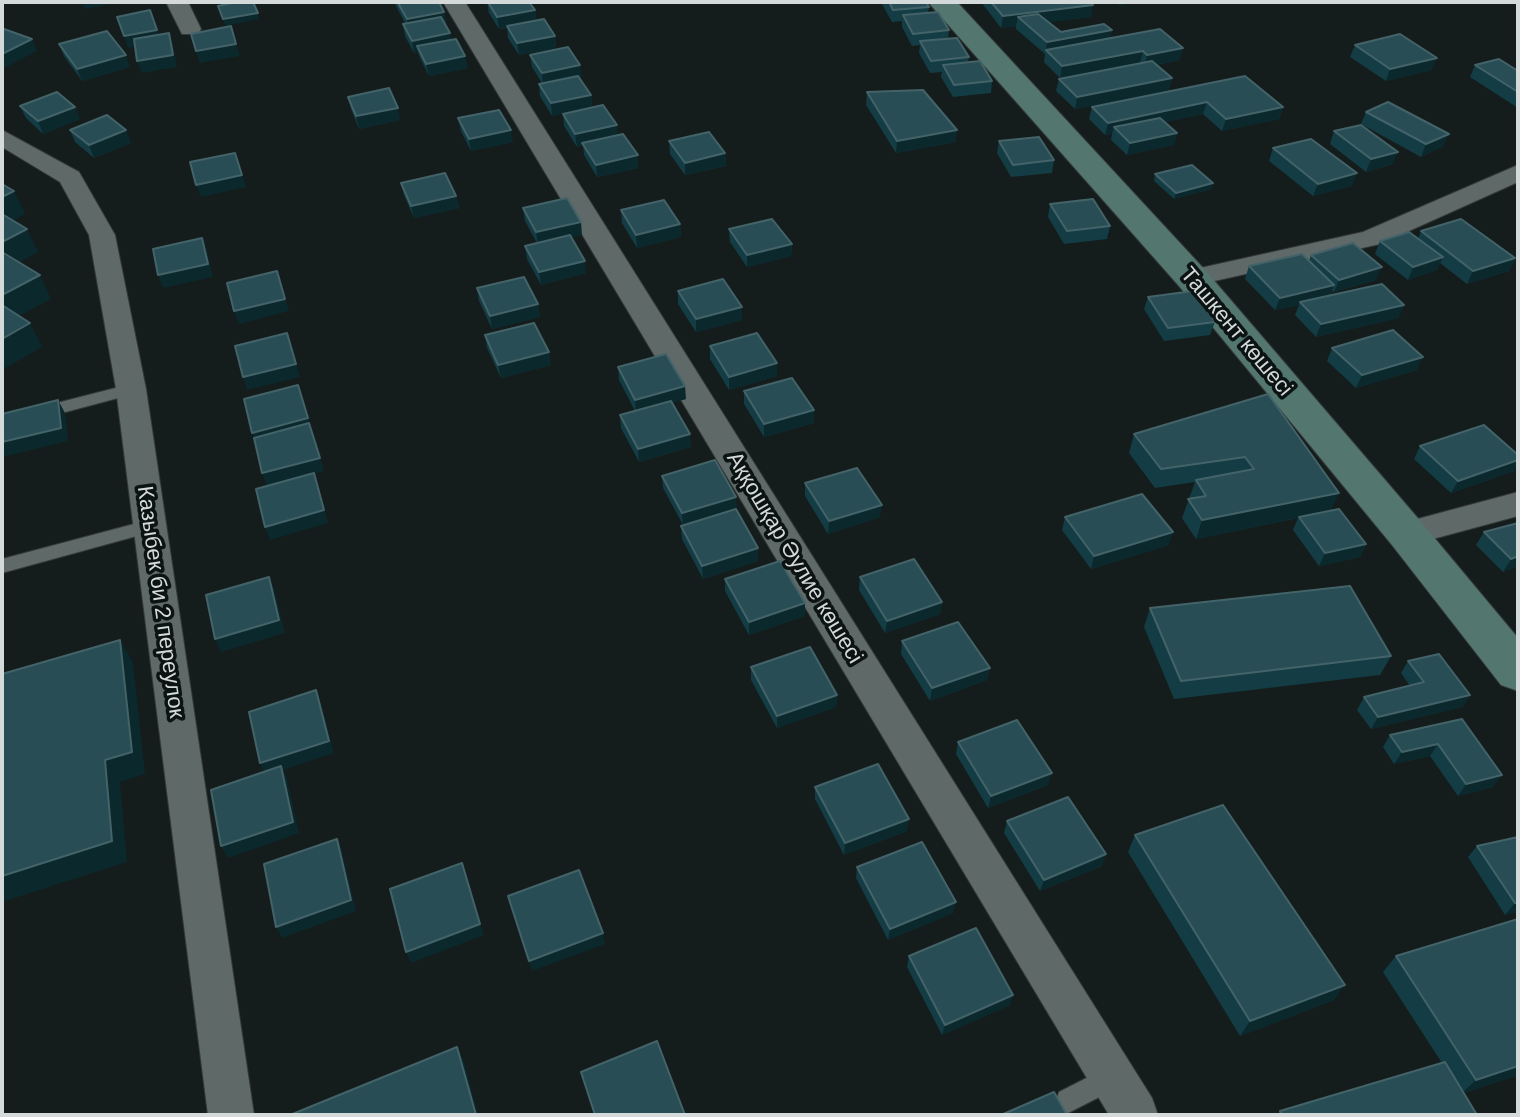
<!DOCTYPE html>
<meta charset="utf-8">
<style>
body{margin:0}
#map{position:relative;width:1520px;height:1117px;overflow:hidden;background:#151d1c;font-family:Helvetica,sans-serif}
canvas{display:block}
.frame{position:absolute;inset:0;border:4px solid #d4d9d9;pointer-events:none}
</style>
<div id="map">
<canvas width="1520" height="1117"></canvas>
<div class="frame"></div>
</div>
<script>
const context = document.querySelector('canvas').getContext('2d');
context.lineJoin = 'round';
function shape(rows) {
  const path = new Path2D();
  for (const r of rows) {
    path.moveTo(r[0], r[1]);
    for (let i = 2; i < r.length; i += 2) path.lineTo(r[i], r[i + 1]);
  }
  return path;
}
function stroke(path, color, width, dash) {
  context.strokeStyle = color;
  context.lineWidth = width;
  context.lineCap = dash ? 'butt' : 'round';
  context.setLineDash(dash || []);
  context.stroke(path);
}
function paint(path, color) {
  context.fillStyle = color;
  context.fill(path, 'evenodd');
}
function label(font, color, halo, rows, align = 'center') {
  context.font = font + ' Helvetica,sans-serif';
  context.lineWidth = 7;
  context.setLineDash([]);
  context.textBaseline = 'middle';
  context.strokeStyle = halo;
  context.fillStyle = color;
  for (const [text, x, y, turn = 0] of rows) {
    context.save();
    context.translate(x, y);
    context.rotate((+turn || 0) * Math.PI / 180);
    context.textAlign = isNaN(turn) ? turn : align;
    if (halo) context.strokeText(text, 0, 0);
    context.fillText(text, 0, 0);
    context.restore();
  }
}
const lane = shape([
 [131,384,137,385,139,389,137,393,2,429,2,417,131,384],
 [149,520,155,521,158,526,155,531,2,573,2,559,149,520],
 [1112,1065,1121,1068,1124,1077,1121,1086,1068,1113,1059,1110,1056,1101,1059,1092,1112,1065]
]);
const street = shape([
 [166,2,188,2,201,29,198,34,182,34,166,2],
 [443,2,465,2,1152,1098,1158,1115,1109,1115,443,2],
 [2,130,79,172,115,235,146,389,254,1115,208,1115,116,389,89,235,60,182,2,147,2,130],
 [1518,165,1518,182,1380,244,1192,286,1182,284,1178,278,1182,272,1363,232,1518,165],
 [1518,492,1518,516,1407,546,1395,543,1390,534,1395,525,1518,492]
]);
const secondary = shape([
 [928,2,957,2,1205,270,1422,523,1518,638,1518,691,1501,685,1392,545,1179,286,928,2]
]);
stroke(lane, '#343939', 2);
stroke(street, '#343939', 2);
stroke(secondary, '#343939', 2);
paint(lane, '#5f6968');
paint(street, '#5f6968');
paint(secondary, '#53766e');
paint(shape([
 [394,2,439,2,444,12,446,24,445,24,450,33,451,40,468,68,429,76,420,58,418,52,414,53,405,36,403,24,405,23],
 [487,2,535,10,536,21,555,36,556,48,519,55,508,38,507,28,499,29,489,13],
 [883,2,926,2,929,7,928,13,949,30,948,39,969,57,968,62,992,81,991,93,953,97,941,77,942,72,930,73,919,53,920,45,912,46,902,27,902,21,892,22,882,4],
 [981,2,1091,2,1091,17,1048,22,1061,32,1112,30,1110,38,1180,60,1156,65,1172,78,1169,91,1075,109,1056,91,1059,79,1060,78,1044,62,1045,54,1016,29,1016,26,1001,28],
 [59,44,130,67,82,81,64,56],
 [1355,45,1432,70,1386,81,1350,57],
 [530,55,582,77,579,77,591,95,592,107,552,116,540,96,539,84,542,83,532,67],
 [1475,65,1518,71,1518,108,1470,77],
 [1245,76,1283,107,1279,119,1222,131,1203,114,1165,122,1177,133,1174,145,1127,155,1111,140,1112,134,1105,135,1089,119,1092,107],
 [867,92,956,142,896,153,866,105],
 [348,97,400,120,359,129,351,109],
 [20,106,80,119,43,134,26,118],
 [1366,112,1443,146,1421,157,1361,124],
 [563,114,617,135,638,168,597,177,584,155,583,145,577,147,564,126],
 [458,118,513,142,471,151,461,131],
 [70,130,131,143,94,158,75,142],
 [1334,131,1393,164,1366,172,1330,144],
 [669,141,725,153,726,166,685,175,670,154],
 [999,141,1054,160,1052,173,1011,177,997,153],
 [1273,148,1352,186,1313,196,1269,161],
 [1155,174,1213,183,1211,189,1174,199,1154,181],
 [401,183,456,196,459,208,414,218,404,195],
 [1050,204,1110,226,1107,239,1064,244,1048,217],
 [523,208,582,235,572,237,586,273,541,285,527,259,525,246,537,243,525,221],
 [621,210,680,224,681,237,637,248,622,223],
 [729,229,792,244,791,256,747,267,730,242],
 [1421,231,1515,258,1509,271,1467,284,1440,263,1437,270,1408,280,1375,254,1380,241,1418,239],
 [1311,255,1376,280,1334,292,1332,291,1330,295,1399,318,1316,337,1295,315,1299,305,1275,310,1245,279,1249,266,1309,261],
 [477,288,538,304,540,317,492,329,479,301],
 [678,291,742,307,742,320,696,332,678,304],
 [1148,297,1215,322,1210,335,1164,341,1144,309],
 [485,335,551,365,501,378,487,348],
 [710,346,777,363,777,376,729,390,710,359],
 [1332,348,1417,370,1356,388,1327,361],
 [618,367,686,399,672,402,691,447,639,462,621,428,620,415,635,411,619,380],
 [744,391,814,410,814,423,764,437,744,404],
 [1268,394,1331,510,1366,544,1360,557,1319,566,1293,530,1298,518,1196,539,1182,518,1195,482,1155,488,1129,453,1134,434],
 [1420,446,1514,471,1451,493,1414,459],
 [662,476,737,510,758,548,758,561,703,579,682,539,681,526,683,525,663,488],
 [805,483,880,517,828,534,805,496],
 [1065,517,1169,545,1091,569,1062,530],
 [1484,532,1518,566,1503,572,1476,545],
 [860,577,942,602,940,614,885,633,859,590],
 [725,579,805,603,805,616,749,635,725,591],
 [1150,608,1391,656,1380,675,1174,699,1144,627],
 [902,641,990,668,987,680,930,701,901,654],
 [1408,661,1470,695,1462,707,1371,729,1357,710,1364,697,1410,686,1401,673],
 [751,667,837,695,836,707,777,728,751,680],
 [1462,719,1493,787,1458,796,1430,756,1394,764,1383,747,1390,735],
 [958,742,1048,785,988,808,956,754],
 [815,787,907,831,844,855,815,799],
 [1007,821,1102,866,1040,891,1004,833],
 [1135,835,1334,1000,1240,1036,1128,852],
 [1518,837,1518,912,1505,915,1468,857,1477,846],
 [857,867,953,913,888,940,856,878],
 [909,956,1010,1005,942,1035,907,967],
 [1396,956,1518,1075,1464,1093,1477,1115,1277,1115,1280,1111,1442,1063,1383,972]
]), '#133c44');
paint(shape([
 [82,2,120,2,85,9],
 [1118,2,1137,2,1118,6],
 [1093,5,1091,17,1026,25,1018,17,1016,26,1001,28,1003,16],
 [535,10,536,22,499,29,497,17],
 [444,12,446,24,409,31,407,19],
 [258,13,259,19,225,26,223,19],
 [157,30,161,41,128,48,124,36],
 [1112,30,1109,42,1046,50,1047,42],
 [169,33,173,45,177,67,142,73,137,61],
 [450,33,452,45,417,46,418,52,414,53,412,41],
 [555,36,556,48,519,55,517,43],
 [32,39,37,51,2,69,2,54],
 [236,44,240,56,200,63,196,51],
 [1183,48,1180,60,1144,67,1147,55],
 [1143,51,1140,63,1060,78,1062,66],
 [126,55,130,67,82,81,77,69],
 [465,56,468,68,429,76,426,64],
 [1437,58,1432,70,1386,81,1390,69],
 [580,65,582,77,543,85,542,73],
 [1172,78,1169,91,1075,109,1077,97],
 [591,95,592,107,552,116,551,103],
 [1207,102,1203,114,1119,132,1114,127,1112,134,1105,135,1108,123],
 [75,107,80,119,43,134,38,121],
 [1283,107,1279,119,1222,131,1226,119],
 [398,108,400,120,359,129,356,116],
 [617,125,618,138,582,143,583,145,577,147,575,134],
 [126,130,131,143,94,158,89,145],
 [511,130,513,142,471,151,469,139],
 [957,130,956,142,896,153,897,141],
 [1177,133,1174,145,1127,155,1130,143],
 [1449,134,1443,146,1421,157,1426,144],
 [1398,152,1393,164,1366,172,1371,159],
 [235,153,246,187,201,197,196,185],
 [725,153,726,166,685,175,685,163],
 [638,155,638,168,597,177,596,165],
 [1357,173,1352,186,1313,196,1318,184],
 [1213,183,1211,189,1174,199,1176,193],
 [14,191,25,214,2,226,2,197],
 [456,196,459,208,414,218,411,206],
 [581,222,582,235,538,245,536,232],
 [680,224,681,237,637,248,636,235],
 [27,229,38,252,5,270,2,263,2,242],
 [202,238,207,251,213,277,163,288,158,275],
 [792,244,791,256,747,267,747,255],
 [1443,257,1437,270,1408,280,1413,267],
 [1515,258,1509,271,1467,284,1473,271],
 [585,261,586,273,541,285,539,272],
 [1382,267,1376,280,1334,292,1339,280],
 [277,271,289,311,239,324,234,311],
 [40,275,51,299,6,323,2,316,2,295],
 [1334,285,1329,298,1300,302,1299,305,1275,310,1280,298],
 [538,304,540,317,492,329,490,316],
 [1404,305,1399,318,1316,337,1321,324],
 [742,307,742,320,696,332,696,319],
 [30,323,42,347,2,370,2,339],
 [287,333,300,377,247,390,243,377],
 [549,352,551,365,501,378,498,365],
 [1423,357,1417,370,1356,388,1362,375],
 [777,363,777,376,729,390,729,377],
 [685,386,686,399,636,413,635,400],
 [302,398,324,471,314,474,328,523,270,540,265,527,267,486,262,473,257,446,252,433],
 [58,400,65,413,68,441,2,457,2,442],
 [814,410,814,423,764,437,764,424],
 [690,434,691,447,639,462,638,449],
 [1518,460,1518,465,1514,471,1451,493,1458,481],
 [1339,493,1331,511,1196,539,1202,520],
 [736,497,737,510,683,526,682,513],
 [882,505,880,517,828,534,829,521],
 [1173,532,1169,545,1091,569,1094,556],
 [1366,544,1360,557,1319,566,1325,553],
 [758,548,758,561,703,579,702,566],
 [1518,556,1518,566,1503,572,1511,559],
 [269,577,274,589,285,633,221,652,215,639],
 [942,602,940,614,885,633,887,621],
 [805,603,805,616,749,635,749,622],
 [120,640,133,663,145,774,120,782,127,862,2,902,2,876,105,760],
 [990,668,987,680,930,701,932,688],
 [316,690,321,703,334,753,283,770,287,779,299,833,228,858,221,846,266,775,260,763],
 [837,695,836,707,777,728,777,716],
 [1470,695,1462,707,1371,729,1378,717],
 [1438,744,1430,756,1394,764,1402,752],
 [1052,773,1048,785,988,808,991,796],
 [1502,775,1493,787,1458,796,1466,784],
 [909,819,907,831,844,855,845,843],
 [337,839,342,851,356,911,282,938,276,927],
 [1106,854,1102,866,1040,891,1044,880],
 [462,863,484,935,411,963,406,952],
 [956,902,953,913,888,940,890,929],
 [1515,903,1518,903,1518,912,1505,915],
 [603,933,605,944,532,971,529,961],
 [1345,985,1334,1000,1240,1036,1250,1021],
 [1013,995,1010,1005,942,1035,945,1025],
 [457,1047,464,1062,478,1115,476,1115],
 [1518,1066,1518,1075,1461,1094,1476,1080]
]), '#0b282d');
const building = shape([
 [237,2,253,2,258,13,223,19,218,6,237,2],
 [439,2,444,12,407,19,398,3,439,2],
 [488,2,529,2,535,10,497,17,488,2],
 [889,2,926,2,929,7,893,10,889,2],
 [991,2,1091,2,1093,5,1003,16,991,2],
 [150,10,157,30,124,36,117,17,150,10],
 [938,12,949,30,913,34,903,15,938,12],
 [1038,14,1061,32,1104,24,1112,30,1047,42,1018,17,1038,14],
 [441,17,450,33,412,41,403,24,441,17],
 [544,19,555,36,517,43,507,26,544,19],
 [231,26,236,44,196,51,191,34,231,26],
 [4,29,32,39,2,54,2,30,4,29],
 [1160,29,1183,48,1147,55,1143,51,1062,66,1046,50,1160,29],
 [107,31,126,55,77,69,59,44,107,31],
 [169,33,173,55,137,61,134,39,169,33],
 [1400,34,1437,58,1390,69,1355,45,1400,34],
 [957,38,969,57,931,61,920,41,957,38],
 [456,39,465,56,426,64,417,46,456,39],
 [568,47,580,65,542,73,530,55,568,47],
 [1499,59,1518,71,1518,92,1475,65,1499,59],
 [980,61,992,81,954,85,943,65,980,61],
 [1152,61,1172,78,1077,97,1059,79,1152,61],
 [578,76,591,95,551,103,539,84,578,76],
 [1245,76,1283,107,1226,119,1207,102,1108,123,1092,107,1245,76],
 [389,88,398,108,356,116,348,97,389,88],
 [923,90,957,130,897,141,867,92,923,90],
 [57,92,75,107,38,121,20,106,57,92],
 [1388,102,1449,134,1426,144,1366,112,1388,102],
 [603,105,617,125,575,134,563,114,603,105],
 [499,110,511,130,469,139,458,118,499,110],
 [107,115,126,130,89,145,70,130,107,115],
 [1160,118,1177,133,1130,143,1114,127,1160,118],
 [1361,125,1398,152,1371,159,1334,131,1361,125],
 [709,132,725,153,685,163,669,141,709,132],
 [623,134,638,155,596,165,582,143,623,134],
 [1039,137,1054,160,1013,165,999,141,1039,137],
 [1311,139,1357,173,1318,184,1273,148,1311,139],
 [235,153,242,175,196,185,190,162,235,153],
 [1192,165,1213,183,1176,193,1155,174,1192,165],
 [445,173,456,196,411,206,401,183,445,173],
 [2,184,14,191,2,197,2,184],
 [567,198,581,222,536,232,523,208,567,198],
 [1093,199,1110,226,1067,231,1050,204,1093,199],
 [664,200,680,224,636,235,621,210,664,200],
 [2,214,27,229,2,242,2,214],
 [772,219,792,244,747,255,729,229,772,219],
 [1461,219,1515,258,1473,271,1421,231,1461,219],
 [1409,232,1443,257,1413,267,1380,241,1409,232],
 [570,235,585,261,539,272,525,246,570,235],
 [202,238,208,264,158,275,153,249,202,238],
 [1353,243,1382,267,1339,280,1311,255,1353,243],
 [2,252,40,275,2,295,2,252],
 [1302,254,1334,285,1280,298,1249,266,1302,254],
 [277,271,285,299,234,311,227,283,277,271],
 [524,277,538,304,490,316,477,288,524,277],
 [723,279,742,307,696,319,678,291,723,279],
 [1382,284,1404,305,1321,324,1300,302,1382,284],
 [1193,291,1215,322,1168,328,1148,297,1193,291],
 [2,305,30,323,2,339,2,305],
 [534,323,549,352,498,365,485,335,534,323],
 [1393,330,1423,357,1362,375,1332,348,1393,330],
 [287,333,296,364,243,377,235,346,287,333],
 [757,333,777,363,729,377,710,346,757,333],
 [666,354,685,386,635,400,618,367,666,354],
 [792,378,814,410,764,424,744,391,792,378],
 [298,385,308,418,252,433,244,399,298,385],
 [1268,394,1339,493,1202,520,1188,499,1206,496,1196,480,1254,469,1245,457,1161,469,1134,434,1268,394],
 [58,400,61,428,2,442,2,414,58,400],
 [671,401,690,434,638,449,620,415,671,401],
 [309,423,320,458,262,473,254,438,309,423],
 [1484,425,1518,455,1518,460,1458,481,1420,446,1484,425],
 [715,460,736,497,682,513,662,476,715,460],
 [857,468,882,505,829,521,805,483,857,468],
 [314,473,324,510,265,527,256,489,314,473],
 [1142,494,1173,532,1094,556,1065,517,1142,494],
 [736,509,758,548,702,566,681,526,736,509],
 [1339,509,1366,544,1325,553,1299,517,1339,509],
 [1518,523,1518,556,1511,559,1484,532,1518,523],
 [914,559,942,602,887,621,860,577,914,559],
 [780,561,805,603,749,622,725,579,780,561],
 [269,577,279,620,215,639,206,595,269,577],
 [1350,586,1391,656,1181,681,1150,608,1350,586],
 [958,622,990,668,932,688,902,641,958,622],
 [120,640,132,752,105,760,112,841,2,876,2,674,120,640],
 [810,647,837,695,777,716,751,667,810,647],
 [1439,654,1470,695,1378,717,1364,697,1424,682,1408,661,1439,654],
 [316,690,329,741,260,763,249,712,316,690],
 [1462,719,1502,775,1466,784,1438,744,1402,752,1390,735,1462,719],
 [1017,720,1052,773,991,796,958,742,1017,720],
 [878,764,909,819,845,843,815,787,878,764],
 [281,766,293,822,221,846,211,790,281,766],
 [1068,797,1106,854,1044,880,1007,821,1068,797],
 [1223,805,1345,985,1250,1021,1135,835,1223,805],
 [1518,837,1518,903,1515,903,1477,846,1518,837],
 [337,839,351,900,276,927,264,864,337,839],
 [922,842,956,902,890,929,857,867,922,842],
 [462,863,480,924,406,952,390,889,462,863],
 [579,870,603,933,529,961,508,896,579,870],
 [1518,919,1518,1066,1476,1080,1396,956,1518,919],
 [976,928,1013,995,945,1025,909,956,976,928],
 [657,1041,685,1115,595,1115,581,1072,657,1041],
 [457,1047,476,1115,290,1115,457,1047],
 [1445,1062,1477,1115,1282,1115,1280,1111,1445,1062],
 [1054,1092,1067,1115,1001,1115,1054,1092]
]);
paint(building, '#284d54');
stroke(building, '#436369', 2);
label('22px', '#d4d9d9', '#0c1413', [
 ["Ташкент көшесі",1236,332,50],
 ["Аққошқар Әулие көшесі",794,558,59],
 ["Казыбек би 2 переулок",160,602,82]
]);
</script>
